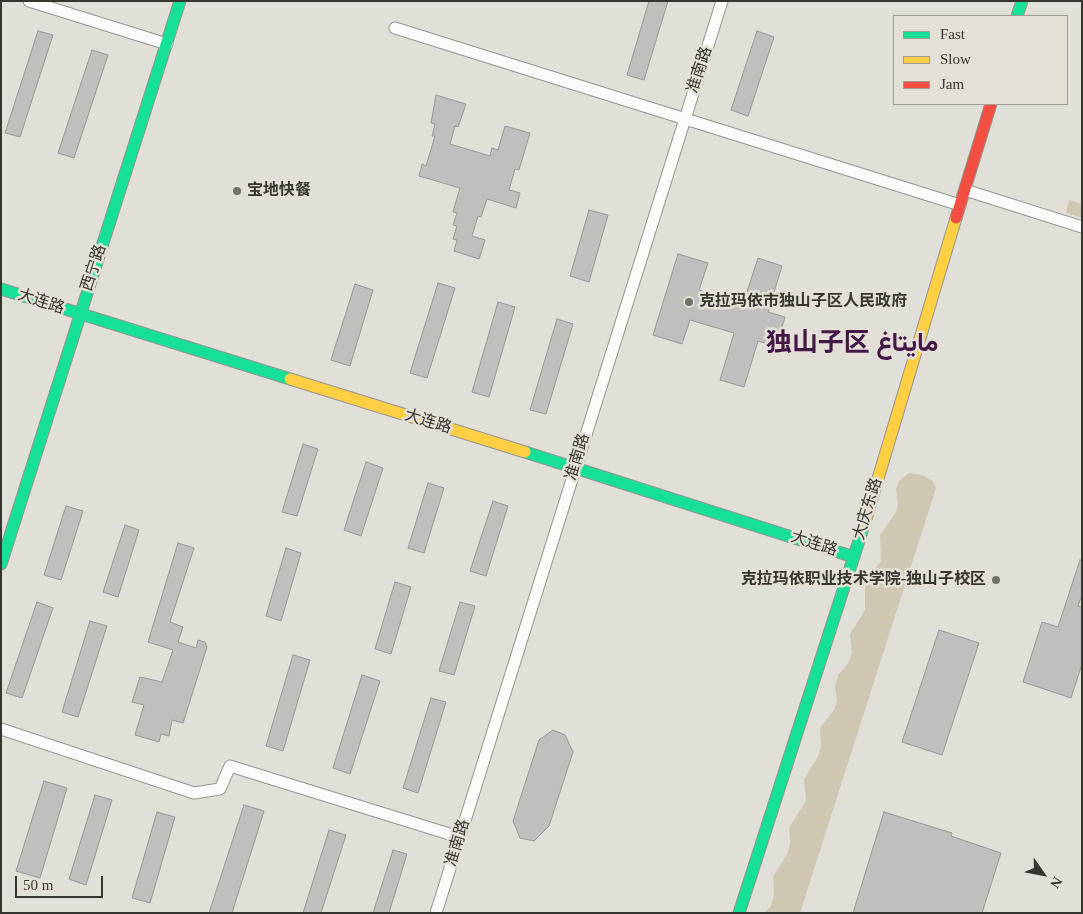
<!DOCTYPE html>
<meta charset="utf-8">
<style>
body{margin:0}
#map{position:relative;width:1083px;height:914px;overflow:hidden;background:#e0dfd8;font-family:"Times New Roman",serif}
canvas{display:block}
.frame{position:absolute;inset:0;border:2px solid #363530;pointer-events:none}
.legend{position:absolute;left:893px;top:15px;width:175px;height:90px;box-sizing:border-box;background:#e4e0d5;border:1px solid #9e9c93;margin:0;padding:6px 9px;list-style:none;font-size:15px;color:#363530}
.legend li{display:flex;align-items:center;gap:10px;height:25px}
.legend b{width:25px;border:1px solid #9e9c93}
.north{position:absolute;left:1018px;top:849px;width:50px;height:50px;-webkit-text-stroke:4px #e4e0d5;paint-order:stroke;rotate:123deg;font-size:14px;font-weight:700;line-height:20px;text-align:center;color:#363530}
.north::after{content:'';display:block;margin:auto;width:18px;height:22px;background:#363530;clip-path:polygon(50% 0,100% 100%,50% 72%,0 100%)}
.scale{position:absolute;left:15px;top:876px;width:88px;height:22px;box-sizing:border-box;border:2px solid #363530;border-top:0;padding-left:6px;font-size:15px;line-height:18px;white-space:nowrap;color:#363530;-webkit-text-stroke:4px #e4e0d5;paint-order:stroke}
</style>
<div id="map">
<canvas width="1083" height="914"></canvas>
<div class="frame"></div>
<ul class="legend">
<li><b style="height:6px;background:#16e098"></b>Fast</li>
<li><b style="height:6px;background:#ffcf43"></b>Slow</li>
<li><b style="height:6px;background:#f24e42"></b>Jam</li>
</ul>
<div class="north">N</div>
<div class="scale">50 m</div>
</div>
<script>
const g = document.querySelector('canvas').getContext('2d');
g.lineJoin = 'round';
function fill(path, color) { g.fillStyle = color; g.fill(path, 'evenodd'); }
const shape = rows => new Path2D(rows.map(r => 'M' + r).join(''));
function strokePath(path, color, width, dash) { g.strokeStyle = color; g.lineWidth = width; g.lineCap = dash ? 'butt' : 'round'; g.setLineDash(dash || []); g.stroke(path); }
function label(font, color, halo, rows, align = 'center') {
  g.font = font + ' "Times New Roman",Vazirmatn,"Noto Sans SC",serif'; g.lineWidth = 5; g.setLineDash([]); g.textBaseline = 'middle'; g.strokeStyle = halo; g.fillStyle = color; for (const [text, x, y, turn = 0] of rows) {
    g.save(); g.translate(x, y); g.rotate((+turn || 0) * Math.PI / 180); g.textAlign = isNaN(turn) ? turn : align; if (halo) g.strokeText(text, 0, 0); g.fillText(text, 0, 0); g.restore();
  }
}
const green = shape([
 [1069,200,1082,204,1082,218,1066,213],
 [909,473,922,475,933,481,936,488,800,913,764,913,771,906,774,895,773,877,788,852,790,842,789,828,806,801,804,779,818,757,821,747,820,728,834,710,837,702,835,686,838,675,848,664,852,653,850,634,865,610,865,582,881,561,880,535,896,512,898,505,896,489,899,481]
]);
const building = shape([
 [649,1,668,1,644,80,627,75,649,1],
 [38,31,53,35,20,137,5,133,38,31],
 [757,31,774,37,748,116,731,110,757,31],
 [92,50,108,55,74,158,58,153,92,50],
 [436,95,466,104,458,127,455,126,450,144,490,156,492,148,498,150,505,126,530,133,519,170,515,169,509,190,520,193,516,208,487,199,481,217,478,216,472,236,485,240,479,259,454,251,457,240,453,239,457,226,453,225,457,213,453,212,460,188,419,176,422,164,426,166,435,136,432,136,435,124,431,123,436,95],
 [589,210,608,215,589,282,570,276,589,210],
 [678,254,708,263,699,290,743,304,758,258,782,266,768,312,785,317,776,347,758,341,744,387,720,380,734,333,690,320,682,344,653,335,678,254],
 [438,283,455,288,427,378,410,373,438,283],
 [355,284,373,290,350,366,331,360,355,284],
 [498,302,515,307,489,397,472,392,498,302],
 [557,319,573,324,546,414,530,410,557,319],
 [303,444,318,449,297,516,282,512,303,444],
 [366,462,383,468,361,536,344,530,366,462],
 [428,483,444,488,424,553,408,548,428,483],
 [493,501,508,506,486,576,470,571,493,501],
 [66,506,83,511,61,580,44,575,66,506],
 [125,525,139,530,118,597,103,592,125,525],
 [178,543,194,548,170,622,183,627,178,642,196,648,198,640,205,642,207,647,183,723,172,720,169,736,161,734,159,742,135,735,144,705,132,702,140,677,162,682,173,650,148,642,178,543],
 [286,548,301,553,281,621,266,616,286,548],
 [1080,560,1082,561,1082,595,1078,606,1082,607,1082,664,1071,698,1023,682,1042,622,1058,627,1080,560],
 [395,582,411,587,391,654,375,649,395,582],
 [37,602,53,608,22,698,6,693,37,602],
 [460,602,475,606,454,675,439,671,460,602],
 [90,621,107,626,78,717,62,712,90,621],
 [939,630,979,643,942,755,902,742,939,630],
 [293,655,310,660,283,751,266,746,293,655],
 [362,675,380,681,350,774,333,768,362,675],
 [431,698,446,702,418,793,403,788,431,698],
 [553,730,565,735,573,752,549,826,534,841,520,838,513,821,539,740,553,730],
 [44,781,67,788,40,878,16,871,44,781],
 [95,795,112,800,86,885,69,879,95,795],
 [244,805,264,811,232,913,209,913,244,805],
 [157,812,175,817,150,903,132,898,157,812],
 [884,812,952,833,951,836,1001,853,982,913,853,913,884,812],
 [329,830,346,835,321,913,303,913,329,830],
 [393,850,407,854,389,913,373,913,393,850]
]);
const street = shape([
 [29,1,167,44],
 [395,28,960,205],
 [965,190,1082,227],
 [1,729,194,793,220,789,230,766,459,837],
 [436,913,722,1]
]);
const fast = shape([
 [1017,16,1022,1],
 [1,289,290,379],
 [525,452,854,557],
 [1,564,180,1],
 [739,913,865,522]
]);
const slow = shape([
 [290,379,525,452],
 [865,522,956,218]
]);
const jam = shape([
 [956,218,991,104]
]);
const markers = [
 [237,191,5,"#72706b"],
 [689,302,5,"#72706b"],
 [996,580,5,"#72706b"]
];
const streetNames = [
 ["准南路",700,70,-72],
 ["西宁路",94,268,-72],
 ["大连路",41,302,18],
 ["大连路",428,422,17],
 ["准南路",578,457,-73],
 ["大庆东路",868,509,-73],
 ["大连路",814,544,18],
 ["准南路",458,843,-73]
];
const poiNames = [
 ["宝地快餐",247,191],
 ["克拉玛依市独山子区人民政府",699,302],
 ["克拉玛依职业技术学院-独山子校区",986,580,"right"]
];
const townNames = [
 ["独山子区 مايتاغ",852,344]
];
fill(green, '#cec7b2');
fill(building, '#c1bfbe');
strokePath(building, '#999795', 1);
strokePath(street, '#95948f', 13);
strokePath(fast, '#95948f', 13);
strokePath(slow, '#95948f', 13);
strokePath(jam, '#95948f', 13);
strokePath(street, '#fafaf9', 11);
strokePath(fast, '#16e098', 11);
strokePath(slow, '#ffcf43', 11);
strokePath(jam, '#f24e42', 11);
for (const [x, y, r, color] of markers) { const dot = new Path2D(); dot.arc(x, y, r, 0, 2 * Math.PI); g.fillStyle = color; g.fill(dot); strokePath(dot, '#e4e0d5', 2); }
label('16px', '#363530', '#e4e0d5', streetNames);
label('bold 16px', '#363530', '#e4e0d5', poiNames, 'left');
label('bold 26px', '#441749', '#e4e0d5', townNames);
</script>
